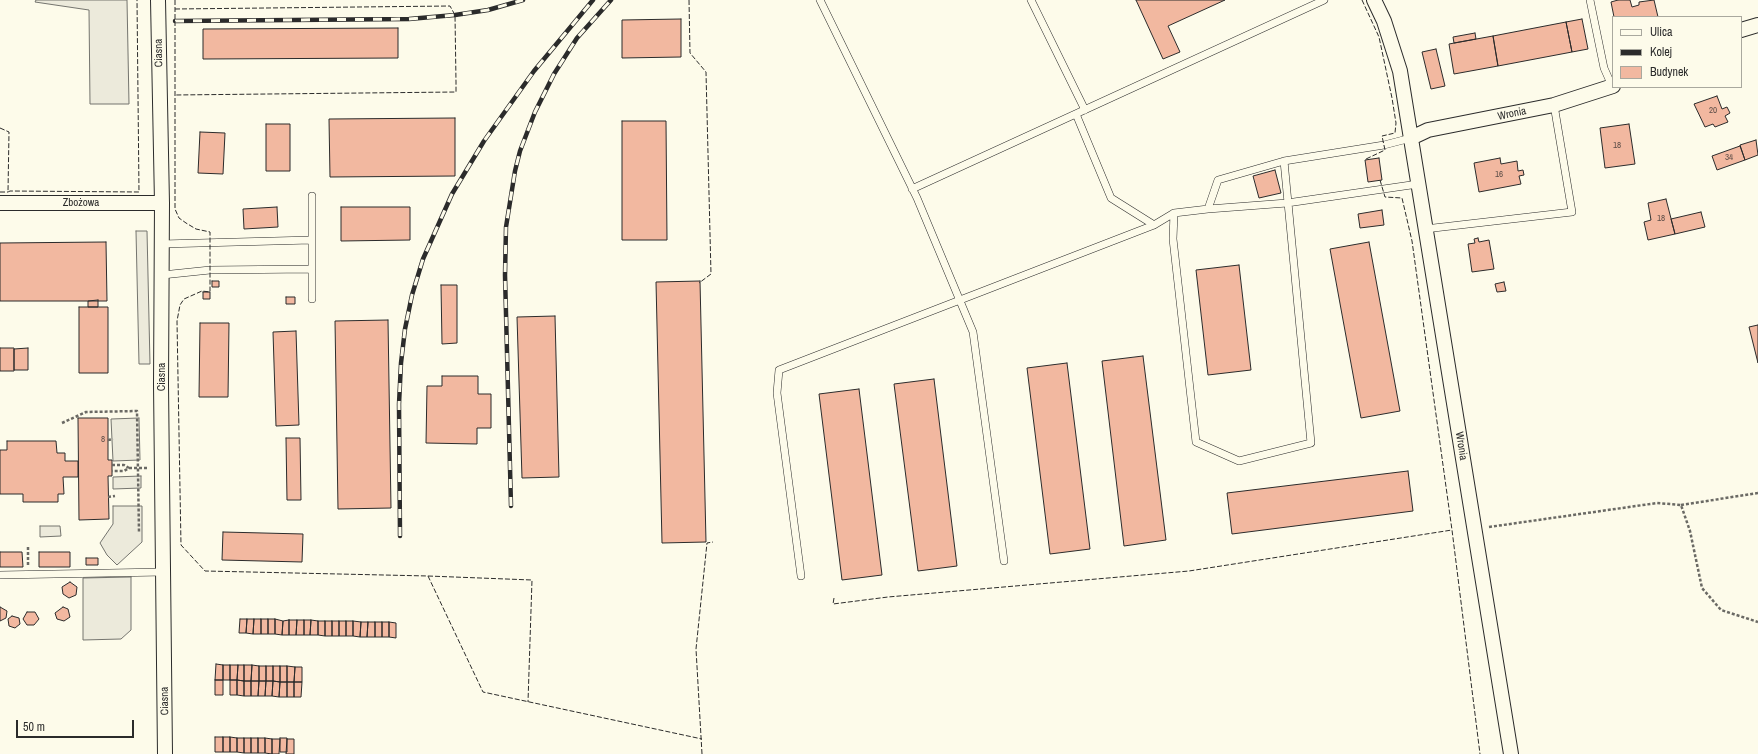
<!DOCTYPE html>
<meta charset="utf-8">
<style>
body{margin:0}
#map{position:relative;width:1758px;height:754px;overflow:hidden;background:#fdfbea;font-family:"Archivo Narrow",sans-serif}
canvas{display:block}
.legend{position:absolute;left:1612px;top:16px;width:130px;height:72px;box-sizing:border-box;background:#fdfbea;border:1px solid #a9a89e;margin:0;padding:5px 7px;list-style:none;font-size:12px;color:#2b2b2b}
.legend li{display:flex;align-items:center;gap:8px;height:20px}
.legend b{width:20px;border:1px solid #a9a89e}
.scale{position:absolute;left:16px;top:720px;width:118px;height:18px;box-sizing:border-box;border:2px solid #2b2b2b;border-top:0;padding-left:5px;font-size:12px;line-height:14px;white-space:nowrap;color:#2b2b2b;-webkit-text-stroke:3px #fdfbea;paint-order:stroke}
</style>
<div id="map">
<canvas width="1758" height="754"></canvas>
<ul class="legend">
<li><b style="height:5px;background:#fdfbea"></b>Ulica</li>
<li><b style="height:5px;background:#2b2b2b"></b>Kolej</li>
<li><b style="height:11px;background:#f2b8a0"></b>Budynek</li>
</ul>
<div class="scale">50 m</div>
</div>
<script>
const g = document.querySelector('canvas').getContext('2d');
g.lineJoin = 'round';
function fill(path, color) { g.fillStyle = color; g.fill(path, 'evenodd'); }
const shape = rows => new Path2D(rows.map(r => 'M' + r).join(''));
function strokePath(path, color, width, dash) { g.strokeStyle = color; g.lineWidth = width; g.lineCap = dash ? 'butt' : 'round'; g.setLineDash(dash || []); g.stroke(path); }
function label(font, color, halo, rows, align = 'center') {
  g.font = font + ' "Archivo Narrow",sans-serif'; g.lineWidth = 3; g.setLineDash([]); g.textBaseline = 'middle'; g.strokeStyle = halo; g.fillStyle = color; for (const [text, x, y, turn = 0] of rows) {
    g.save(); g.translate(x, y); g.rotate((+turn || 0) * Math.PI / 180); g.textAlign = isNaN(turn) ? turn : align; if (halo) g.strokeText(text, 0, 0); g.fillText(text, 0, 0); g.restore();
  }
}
const parking = shape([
 [36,0,127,0,129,104,90,104,89,10,35,2,36,0],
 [136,231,147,231,150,364,139,364,136,231],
 [139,418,140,460,113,461,111,419,139,418],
 [141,476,141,488,113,489,113,477,141,476],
 [113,506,142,506,142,542,117,565,107,555,100,543,113,524,113,506],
 [40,526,60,526,61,536,40,537,40,526],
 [131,577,131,630,121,639,83,640,83,578,131,577]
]);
const building = shape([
 [1136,0,1225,0,1168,26,1180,52,1163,59,1136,0],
 [1618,0,1630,0,1632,7,1639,5,1639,2,1654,0,1658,17,1614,17,1611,2,1618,0],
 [681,19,681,57,622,58,622,20,681,19],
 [1582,19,1588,49,1572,52,1566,22,1582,19],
 [1566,22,1572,52,1498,66,1493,36,1566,22],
 [398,28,398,58,203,59,203,29,398,28],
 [1475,33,1476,39,1454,43,1453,37,1475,33],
 [1493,36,1498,66,1454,74,1449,44,1493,36],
 [1436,49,1445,86,1431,89,1422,52,1436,49],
 [1717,96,1722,109,1727,107,1730,113,1725,116,1728,122,1715,127,1713,124,1705,127,1694,104,1717,96],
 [455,118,455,176,330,177,329,119,455,118],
 [622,121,666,121,667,240,622,240,622,121],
 [266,124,290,124,290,171,266,171,266,124],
 [1629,124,1635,164,1605,168,1600,128,1629,124],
 [200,132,225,133,223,174,198,173,200,132],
 [1756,140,1758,155,1745,160,1740,145,1756,140],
 [1740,146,1745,160,1717,170,1712,156,1740,146],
 [1379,158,1382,180,1368,182,1365,160,1379,158],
 [1500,158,1501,164,1517,161,1518,171,1523,170,1524,175,1519,176,1521,184,1479,192,1474,163,1500,158],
 [1275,170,1281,193,1259,198,1253,176,1275,170],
 [1666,199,1675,234,1648,240,1644,222,1651,220,1648,203,1666,199],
 [277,207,278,227,244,229,243,209,277,207],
 [341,207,410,207,410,240,341,241,341,207],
 [1382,210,1384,225,1360,228,1358,214,1382,210],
 [1701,212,1705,227,1675,234,1671,219,1701,212],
 [1478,238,1479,242,1489,240,1494,269,1472,272,1468,244,1475,243,1474,239,1478,238],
 [106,242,107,301,0,301,0,243,106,242],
 [1369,242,1400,411,1361,418,1330,249,1369,242],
 [1239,265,1251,370,1208,375,1196,270,1239,265],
 [212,281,219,281,219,287,212,287,212,281],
 [700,281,706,542,662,543,656,282,700,281],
 [1504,282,1506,291,1497,292,1495,284,1504,282],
 [441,285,457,285,457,343,442,344,441,285],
 [203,292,210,292,210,299,203,299,203,292],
 [286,297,295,297,295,304,286,304,286,297],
 [98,300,98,307,88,307,88,301,98,300],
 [79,307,108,307,108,373,79,373,79,307],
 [555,316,559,477,522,478,517,317,555,316],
 [388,320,391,508,338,509,335,321,388,320],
 [200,323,229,323,228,397,199,397,200,323],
 [1758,325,1758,363,1749,327,1758,325],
 [296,331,299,425,276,426,273,332,296,331],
 [0,348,14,348,14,371,0,371,0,348],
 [28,348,28,370,14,370,14,349,28,348],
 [1143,356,1166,540,1124,546,1102,361,1143,356],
 [1067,363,1090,549,1050,554,1027,368,1067,363],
 [442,376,478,376,478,394,491,394,491,428,477,428,477,444,426,443,427,386,442,386,442,376],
 [934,379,957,566,918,571,894,384,934,379],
 [859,389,882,575,842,580,819,394,859,389],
 [78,418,108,418,108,460,112,460,112,476,108,476,109,519,79,520,78,418],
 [286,438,300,438,301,500,287,500,286,438],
 [7,441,56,441,57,453,65,453,65,461,78,461,78,477,63,477,64,494,58,494,58,502,23,502,23,494,0,494,0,450,7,450,7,441],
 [1408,471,1413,511,1232,534,1227,493,1408,471],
 [223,532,303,534,302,562,222,560,223,532],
 [0,552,22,552,23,567,0,567,0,552],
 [39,552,70,552,70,567,39,567,39,552],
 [86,558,98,558,98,565,86,565,86,558],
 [70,582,77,587,76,595,69,598,63,594,62,587,70,582],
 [0,607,7,611,6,618,0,621,0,607],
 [63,607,68,609,70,617,64,621,57,619,55,613,63,607],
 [27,612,35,612,39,619,34,625,27,625,23,619,27,612],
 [12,616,19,618,20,624,15,628,9,626,8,619,12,616],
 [240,619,247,619,246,633,239,633,240,619],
 [247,619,254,619,253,634,246,633,247,619],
 [254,619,261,619,261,634,253,634,254,619],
 [261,619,268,619,268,634,261,634,261,619],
 [268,619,275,619,275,634,268,634,268,619],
 [275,619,283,621,282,635,275,634,275,619],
 [289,620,297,620,296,635,289,635,289,620],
 [289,620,289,635,282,635,283,621,289,620],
 [297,620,304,620,304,635,296,635,297,620],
 [304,620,311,620,310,635,304,635,304,620],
 [311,620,318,621,318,635,310,635,311,620],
 [318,621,325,621,325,636,318,635,318,621],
 [325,621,332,621,332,636,325,636,325,621],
 [332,621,339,621,339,636,332,636,332,621],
 [339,621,346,621,346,636,339,636,339,621],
 [346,621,353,621,353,636,346,636,346,621],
 [353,621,361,622,360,637,353,636,353,621],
 [361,622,368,622,367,637,360,637,361,622],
 [368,622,375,622,375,637,367,637,368,622],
 [375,622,382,622,382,637,375,637,375,622],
 [382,622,389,622,389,637,382,637,382,622],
 [389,622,396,623,396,638,389,637,389,622],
 [216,664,223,665,223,680,215,680,216,664],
 [223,665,230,665,230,680,223,680,223,665],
 [230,665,238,665,237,680,230,680,230,665],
 [238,665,244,665,244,681,237,680,238,665],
 [244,665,252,665,251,681,244,681,244,665],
 [252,665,259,666,259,681,251,681,252,665],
 [259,666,266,666,266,681,259,681,259,666],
 [266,666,273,666,273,681,266,681,266,666],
 [273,666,280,666,280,682,273,681,273,666],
 [280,666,287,666,287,682,280,682,280,666],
 [287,666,295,667,294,682,287,682,287,666],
 [295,667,302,667,302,682,294,682,295,667],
 [215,680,223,680,223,695,215,695,215,680],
 [230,680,237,680,237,695,230,695,230,680],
 [237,680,244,681,244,696,237,695,237,680],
 [244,681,251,681,251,696,244,696,244,681],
 [251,681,259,681,258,696,251,696,251,681],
 [259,681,266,681,265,696,258,696,259,681],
 [266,681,273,681,272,696,265,696,266,681],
 [273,681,280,682,279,697,272,696,273,681],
 [280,682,287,682,287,697,279,697,280,682],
 [287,682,294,682,294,697,287,697,287,682],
 [294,682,302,682,301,697,294,697,294,682],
 [215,737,223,737,223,752,215,752,215,737],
 [223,737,230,737,230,752,223,752,223,737],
 [230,737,237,738,237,752,230,752,230,737],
 [237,738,244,738,244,753,237,752,237,738],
 [244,738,251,738,251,753,244,753,244,738],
 [251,738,258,738,258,753,251,753,251,738],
 [258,738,265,738,265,753,258,753,258,738],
 [265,738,272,739,272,754,265,753,265,738],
 [280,738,287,738,287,752,280,752,280,738],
 [272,739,280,739,279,754,272,754,272,739],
 [287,739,294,739,294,754,286,754,287,739]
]);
const path = shape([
 [62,423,86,412,137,411,139,533],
 [108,440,113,439],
 [112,465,124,465,129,468,124,471,112,471],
 [129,468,148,468],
 [108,497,115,496],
 [1681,505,1758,493],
 [1489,527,1657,503,1681,505,1690,531,1702,588,1721,610,1758,622],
 [28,565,28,545]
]);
const service = shape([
 [820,0,917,198,973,332,1004,561],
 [1031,0,1085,110],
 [1590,0,1604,68,1612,86],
 [1076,114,1111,198,1154,225],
 [912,189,1324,0],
 [312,196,312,299],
 [1208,209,1287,203,1418,184],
 [1174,213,1173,239,1196,442,1239,461,1311,443,1284,161],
 [1425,229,1572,212,1554,105],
 [162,244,311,240],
 [162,275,210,270,312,269],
 [0,575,163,572],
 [801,576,777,393,779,370,1154,225,1174,213,1208,209,1218,180,1284,161,1384,145,1411,138]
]);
const minor = shape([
 [158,0,162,203,161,384,165,754],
 [1374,0,1384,21,1400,71,1511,754],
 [1741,30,1758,25],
 [1411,138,1428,130,1554,105,1613,86],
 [0,203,162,203]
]);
const rail = shape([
 [175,21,409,19,455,15,488,10,523,0],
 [511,506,505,275,506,227,515,171,520,151,535,112,554,74,577,38,611,0],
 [400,536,399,404,401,363,405,329,412,295,423,259,452,194,484,141,534,71,593,0]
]);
const fence = shape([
 [175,0,175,209,179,218,186,223,196,229,210,232,210,292,202,291,184,299,180,305,177,321,181,545,205,571,428,576,483,692,702,739],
 [689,0,690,53,706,72,711,274,699,283],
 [1362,0,1379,37,1392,98,1396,123,1395,133,1382,136,1385,150,1366,159,1366,161],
 [175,9,450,6,455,15,456,82,456,92,175,95],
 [0,128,9,132,8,192,10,191,139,192,137,0],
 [1380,180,1385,197,1402,198,1412,241,1452,530,1480,754],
 [0,192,8,192],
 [428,576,532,580,528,702],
 [834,598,833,604,888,597,1189,571,1452,530],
 [702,754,696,649,707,543,713,542]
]);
const numberNames = [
 ["20",1713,111],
 ["18",1617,146],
 ["34",1729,158],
 ["16",1499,175],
 ["18",1661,219],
 ["8",103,440]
];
const streetNames = [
 ["Ciasna",159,53,-91],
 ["Wronia",1512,114,-12],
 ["Zbożowa",81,203],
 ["Ciasna",162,377,-90],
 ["Wronia",1461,446,81],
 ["Ciasna",165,701,-91]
];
fill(parking, '#eceadb');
strokePath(parking, '#74746e', 1);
fill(building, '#f2b8a0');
strokePath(building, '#2b2b2b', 1);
strokePath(service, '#2b2b2b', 8);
strokePath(minor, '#2b2b2b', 16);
strokePath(path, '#6a6964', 2.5, [3, 2]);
strokePath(service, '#fdfbea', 7);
strokePath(minor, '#fdfbea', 14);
strokePath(rail, '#2b2b2b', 4.5);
strokePath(rail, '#fdfbea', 3, [9]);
strokePath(fence, '#2b2b2b', 1, [5, 2]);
label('9px', '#5d4e48', null, numberNames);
label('11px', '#2b2b2b', '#fdfbea', streetNames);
</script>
